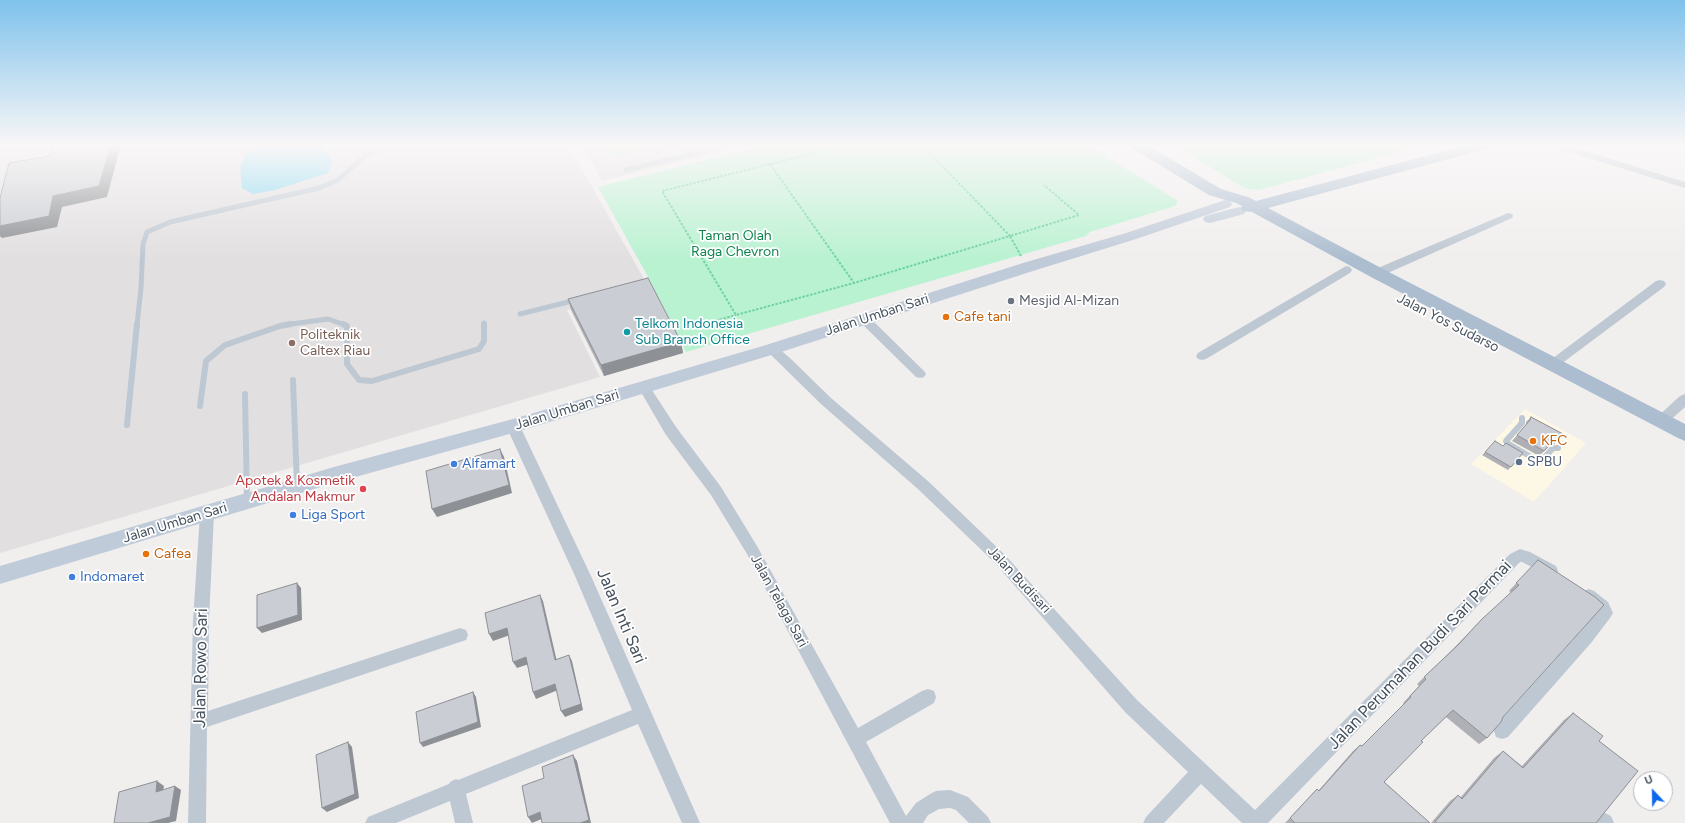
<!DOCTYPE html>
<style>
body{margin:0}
#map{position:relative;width:1685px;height:823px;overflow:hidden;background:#f1eeee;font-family:Figtree,sans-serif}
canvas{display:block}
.north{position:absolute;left:1633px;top:771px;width:40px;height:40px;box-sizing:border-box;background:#fff;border:1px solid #b5b9be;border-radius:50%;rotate:338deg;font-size:11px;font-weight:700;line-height:16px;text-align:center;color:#45515d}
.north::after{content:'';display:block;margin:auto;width:14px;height:18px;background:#0c68ed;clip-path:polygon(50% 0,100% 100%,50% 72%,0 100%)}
</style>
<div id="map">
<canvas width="1685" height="823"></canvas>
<div class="north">U</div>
</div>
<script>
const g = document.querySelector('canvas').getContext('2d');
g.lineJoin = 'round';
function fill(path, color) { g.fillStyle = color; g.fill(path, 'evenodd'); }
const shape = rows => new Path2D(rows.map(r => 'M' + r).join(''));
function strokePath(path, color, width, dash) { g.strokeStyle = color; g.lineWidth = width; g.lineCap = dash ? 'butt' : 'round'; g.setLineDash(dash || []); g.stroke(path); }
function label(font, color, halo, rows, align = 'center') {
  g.font = font + ' Figtree,sans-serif'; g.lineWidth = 3.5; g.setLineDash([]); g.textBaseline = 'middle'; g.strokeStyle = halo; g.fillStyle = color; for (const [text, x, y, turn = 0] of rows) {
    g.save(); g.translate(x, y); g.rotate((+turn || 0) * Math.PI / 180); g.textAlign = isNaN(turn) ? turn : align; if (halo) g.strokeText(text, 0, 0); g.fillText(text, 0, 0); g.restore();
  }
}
const commercial = shape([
 [1525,409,1586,443,1534,502,1471,464]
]);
const education = shape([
 [0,144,568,144,649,288,567,310,600,377,0,553],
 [581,144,755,144,602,181]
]);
const green = shape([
 [606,144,641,144,644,149,613,157],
 [768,144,1086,144,1178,201,1175,206,1090,232,1086,236,686,352,647,275,598,187],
 [1173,144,1429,144,1259,190,1244,188]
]);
const water = shape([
 [259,144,322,144,332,161,328,173,275,190,253,194,242,188,240,167,247,152]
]);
const path = shape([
 [665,144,667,148,683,144],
 [851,144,662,191,736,315,854,283,1010,236,921,144],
 [770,164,854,283],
 [1021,256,1010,236,1079,215,1044,185],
 [708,323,736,315]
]);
const laneFar1 = shape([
 [626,170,733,144],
 [520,314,572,301],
 [484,323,484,325],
 [137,325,141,288,143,244,147,232,170,222,319,188,338,180,367,154,384,147,400,144],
 [284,325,328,319,345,325]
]);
const lane = shape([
 [343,324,347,326,347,364,359,380,372,381,479,349,484,341,484,324],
 [293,380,297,485],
 [245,394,247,501],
 [200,406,206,361,225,345,280,326,291,324],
 [1522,418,1522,423,1506,441,1507,443,1538,461,1541,461,1553,448,1558,448],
 [127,425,137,324]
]);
const street = shape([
 [1548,144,1563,144,1685,182,1685,188,1550,146,1548,144],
 [1508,213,1512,214,1513,216,1512,218,1381,276,1373,276,1371,273,1373,270,1508,213],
 [1346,266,1350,267,1352,270,1350,273,1206,359,1202,360,1198,359,1196,356,1198,353,1346,266],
 [1660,280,1664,281,1666,284,1664,287,1557,367,1553,368,1549,367,1547,364,1549,361,1656,281,1660,280],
 [864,315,868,316,924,371,926,374,924,377,920,378,916,377,860,322,858,319,860,316,864,315],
 [772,345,776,346,791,359,831,398,929,482,1005,555,1137,700,1255,810,1510,554,1520,549,1530,552,1556,566,1558,571,1556,576,1551,577,1522,562,1520,562,1268,823,1242,823,1201,784,1164,823,1143,823,1146,817,1188,772,1125,712,995,563,919,490,821,404,768,352,766,349,768,346,772,345],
 [644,382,648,384,676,427,721,487,757,546,858,728,922,691,928,689,934,691,936,697,934,703,866,742,906,816,916,803,930,794,936,791,950,790,968,797,988,817,991,823,969,823,956,810,950,808,939,809,928,815,923,823,890,823,747,554,711,495,666,435,638,387,640,384,644,382],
 [1685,394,1685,407,1666,424,1661,426,1656,424,1654,421,1656,418,1680,396,1685,394],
 [513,421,518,422,520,426,591,576,700,823,682,823,638,724,466,794,473,823,455,823,450,801,396,823,365,823,368,817,449,784,450,782,456,779,458,780,632,710,575,576,506,426,508,422,513,421],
 [207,508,212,510,214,514,209,620,208,711,460,628,466,630,468,635,466,640,460,642,207,727,206,823,188,823,193,620,200,514,202,510,207,508],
 [1589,589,1594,591,1608,602,1613,613,1610,618,1591,643,1508,737,1502,739,1496,737,1494,731,1496,725,1579,633,1597,612,1584,601,1581,596,1584,591,1589,589],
 [1605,813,1611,816,1614,823,1596,823,1599,816,1605,813]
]);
const secondary = shape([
 [1225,200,1230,201,1232,204,1230,207,1136,239,1033,271,778,353,513,433,334,483,0,584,0,566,334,467,513,419,766,345,1023,263,1126,233,1225,200],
 [1239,207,1244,208,1246,211,1244,214,1210,223,1205,222,1203,219,1205,216,1239,207]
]);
const primary = shape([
 [1128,144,1146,144,1221,189,1248,197,1256,201,1471,144,1495,144,1493,147,1268,208,1383,269,1685,424,1685,441,1678,438,1371,277,1252,212,1243,211,1241,208,1242,206,1236,203,1209,195,1130,147,1128,144]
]);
const wall = shape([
 [568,299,681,342,683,353,604,376,571,310],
 [1531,417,1563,434,1554,444,1550,445,1539,456,1512,441,1526,425,1526,422],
 [1503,446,1523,453,1508,470,1482,455,1485,452],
 [1538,560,1503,717,1487,738,1479,744,1446,717,1421,741,1384,782,1430,823,1285,823,1317,789,1319,790,1353,751,1360,745,1362,746,1404,704,1403,703,1419,686,1417,684,1453,649,1481,620,1512,593,1509,591],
 [1573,713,1599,741,1596,823,1431,823,1450,801,1458,795,1461,797,1494,758,1503,751,1522,766,1564,720]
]);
const shadedWall = shape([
 [111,144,121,144,107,197,62,207,57,227,2,238,0,236,0,226,53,196],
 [681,342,683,353,604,376,601,365],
 [1559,438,1554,444,1550,445,1539,456,1555,439],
 [500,449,504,457,512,493,437,517,432,509],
 [297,583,301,588,302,620,262,633,257,628],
 [540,595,543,601,558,666,555,660],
 [507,628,510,635,493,641,489,634],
 [569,655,572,661,583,710,565,717,561,711],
 [526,657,529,664,517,668,513,662],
 [555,684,558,690,536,699,533,692],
 [473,692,476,697,481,727,423,747,420,743],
 [348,742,352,747,359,798,327,812,322,808],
 [573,755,577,761,591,823,580,823],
 [157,781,164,786,162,796,156,792],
 [175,786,181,790,176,821,168,823,148,823],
 [540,812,544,818,532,823,528,817]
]);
const building = shape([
 [53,144,111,144,99,186,53,196,49,216,0,226,0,198,9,163,50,156,53,144],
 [648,278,681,342,601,365,568,299,648,278],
 [1531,417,1563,434,1559,438,1555,439,1544,451,1517,435,1530,420,1531,417],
 [1495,441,1503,446,1506,443,1523,453,1511,467,1485,452,1495,441],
 [500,449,509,485,432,509,426,471,500,449],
 [1538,560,1595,597,1604,605,1503,717,1501,722,1487,738,1453,710,1421,741,1423,742,1384,782,1430,823,1295,823,1290,818,1317,789,1319,791,1360,745,1362,746,1411,697,1410,696,1426,679,1424,677,1458,645,1481,620,1519,585,1516,583,1538,560],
 [297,583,298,615,257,628,257,595,297,583],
 [540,595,555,660,569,655,581,704,561,711,555,684,533,692,526,657,513,662,507,628,489,634,485,613,540,595],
 [473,692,478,722,420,743,416,712,473,692],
 [1573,713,1603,736,1599,741,1638,771,1596,823,1437,823,1435,822,1458,795,1462,799,1503,751,1523,768,1573,713],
 [348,742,355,794,322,808,316,755,348,742],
 [573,755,589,820,580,823,542,823,540,812,528,817,522,786,544,778,542,767,573,755],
 [157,781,156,792,175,786,170,817,148,823,114,823,119,792,157,781]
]);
const markers = [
 [1011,301,4,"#6b7280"],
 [946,317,4,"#e8710a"],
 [627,332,4,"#0f9aa8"],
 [292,343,4,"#8d6e63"],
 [1533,441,4,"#e8710a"],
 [1519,462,4,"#5c6f8a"],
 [454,464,4,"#3f7fe0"],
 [363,489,4,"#e0444e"],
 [293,515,4,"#3f7fe0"],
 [146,554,4,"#e8710a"],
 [72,577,4,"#3f7fe0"]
];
const parkNames = [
 ["Taman Olah",735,236],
 ["Raga Chevron",735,252]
];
const worshipNames = [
 ["Mesjid Al-Mizan",1019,301]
];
const streetNames = [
 ["Jalan Umban Sari",877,315,-18],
 ["Jalan Yos Sudarso",1448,323,27],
 ["Jalan Umban Sari",567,410,-17],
 ["Jalan Umban Sari",175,523,-17],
 ["Jalan Budisari",1019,580,47],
 ["Jalan Telaga Sari",779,601,61]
];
const foodNames = [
 ["Cafe tani",954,317],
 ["KFC",1541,441],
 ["Cafea",154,554]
];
const cultureNames = [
 ["Telkom Indonesia",635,324],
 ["Sub Branch Office",635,340]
];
const educationNames = [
 ["Politeknik",300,335],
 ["Caltex Riau",300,351]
];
const serviceNames = [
 ["SPBU",1527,462]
];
const shopNames = [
 ["Alfamart",462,464],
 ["Liga Sport",301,515],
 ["Indomaret",80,577]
];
const healthNames = [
 ["Apotek & Kosmetik",355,481],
 ["Andalan Makmur",355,497]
];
const nearStreetnames = [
 ["Jalan Inti Sari",621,616,67],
 ["Jalan Perumahan Budi Sari Permai",1420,655,-46],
 ["Jalan Rowo Sari",201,668,-89]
];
fill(commercial, '#fdf7e6');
fill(education, '#e2dfe0');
fill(green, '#b9f2d1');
fill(water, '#83d8f2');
strokePath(path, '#6fd2a4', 2, [2.5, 1.5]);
strokePath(laneFar1, '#bec8d2', 5);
strokePath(lane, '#bec8d2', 6);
fill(street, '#bec8d2');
fill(secondary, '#c0cbd9');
fill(primary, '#acbdcf');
fill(wall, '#aeb0b5');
fill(shadedWall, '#8d9094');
fill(building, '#cacdd3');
strokePath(building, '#8d9094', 1);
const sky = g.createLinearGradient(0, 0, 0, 259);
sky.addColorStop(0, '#7fc2ec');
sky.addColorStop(0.56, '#f9f7f7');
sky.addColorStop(1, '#f9f7f700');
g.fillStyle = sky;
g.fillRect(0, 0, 1685, 259);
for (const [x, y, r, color] of markers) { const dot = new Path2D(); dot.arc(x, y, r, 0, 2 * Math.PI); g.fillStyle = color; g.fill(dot); strokePath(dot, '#fff', 1.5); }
label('14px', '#10844e', '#fff', parkNames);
label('14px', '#5b616d', '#fff', worshipNames, 'left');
label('14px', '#45515d', '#fff', streetNames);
label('14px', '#c56008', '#fff', foodNames, 'left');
label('14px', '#0d838f', '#fff', cultureNames, 'left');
label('14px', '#785e54', '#fff', educationNames, 'left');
label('14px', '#4e5e75', '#fff', serviceNames, 'left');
label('14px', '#366cbe', '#fff', shopNames, 'left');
label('14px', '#be3a42', '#fff', healthNames, 'right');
label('17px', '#45515d', '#fff', nearStreetnames);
</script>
